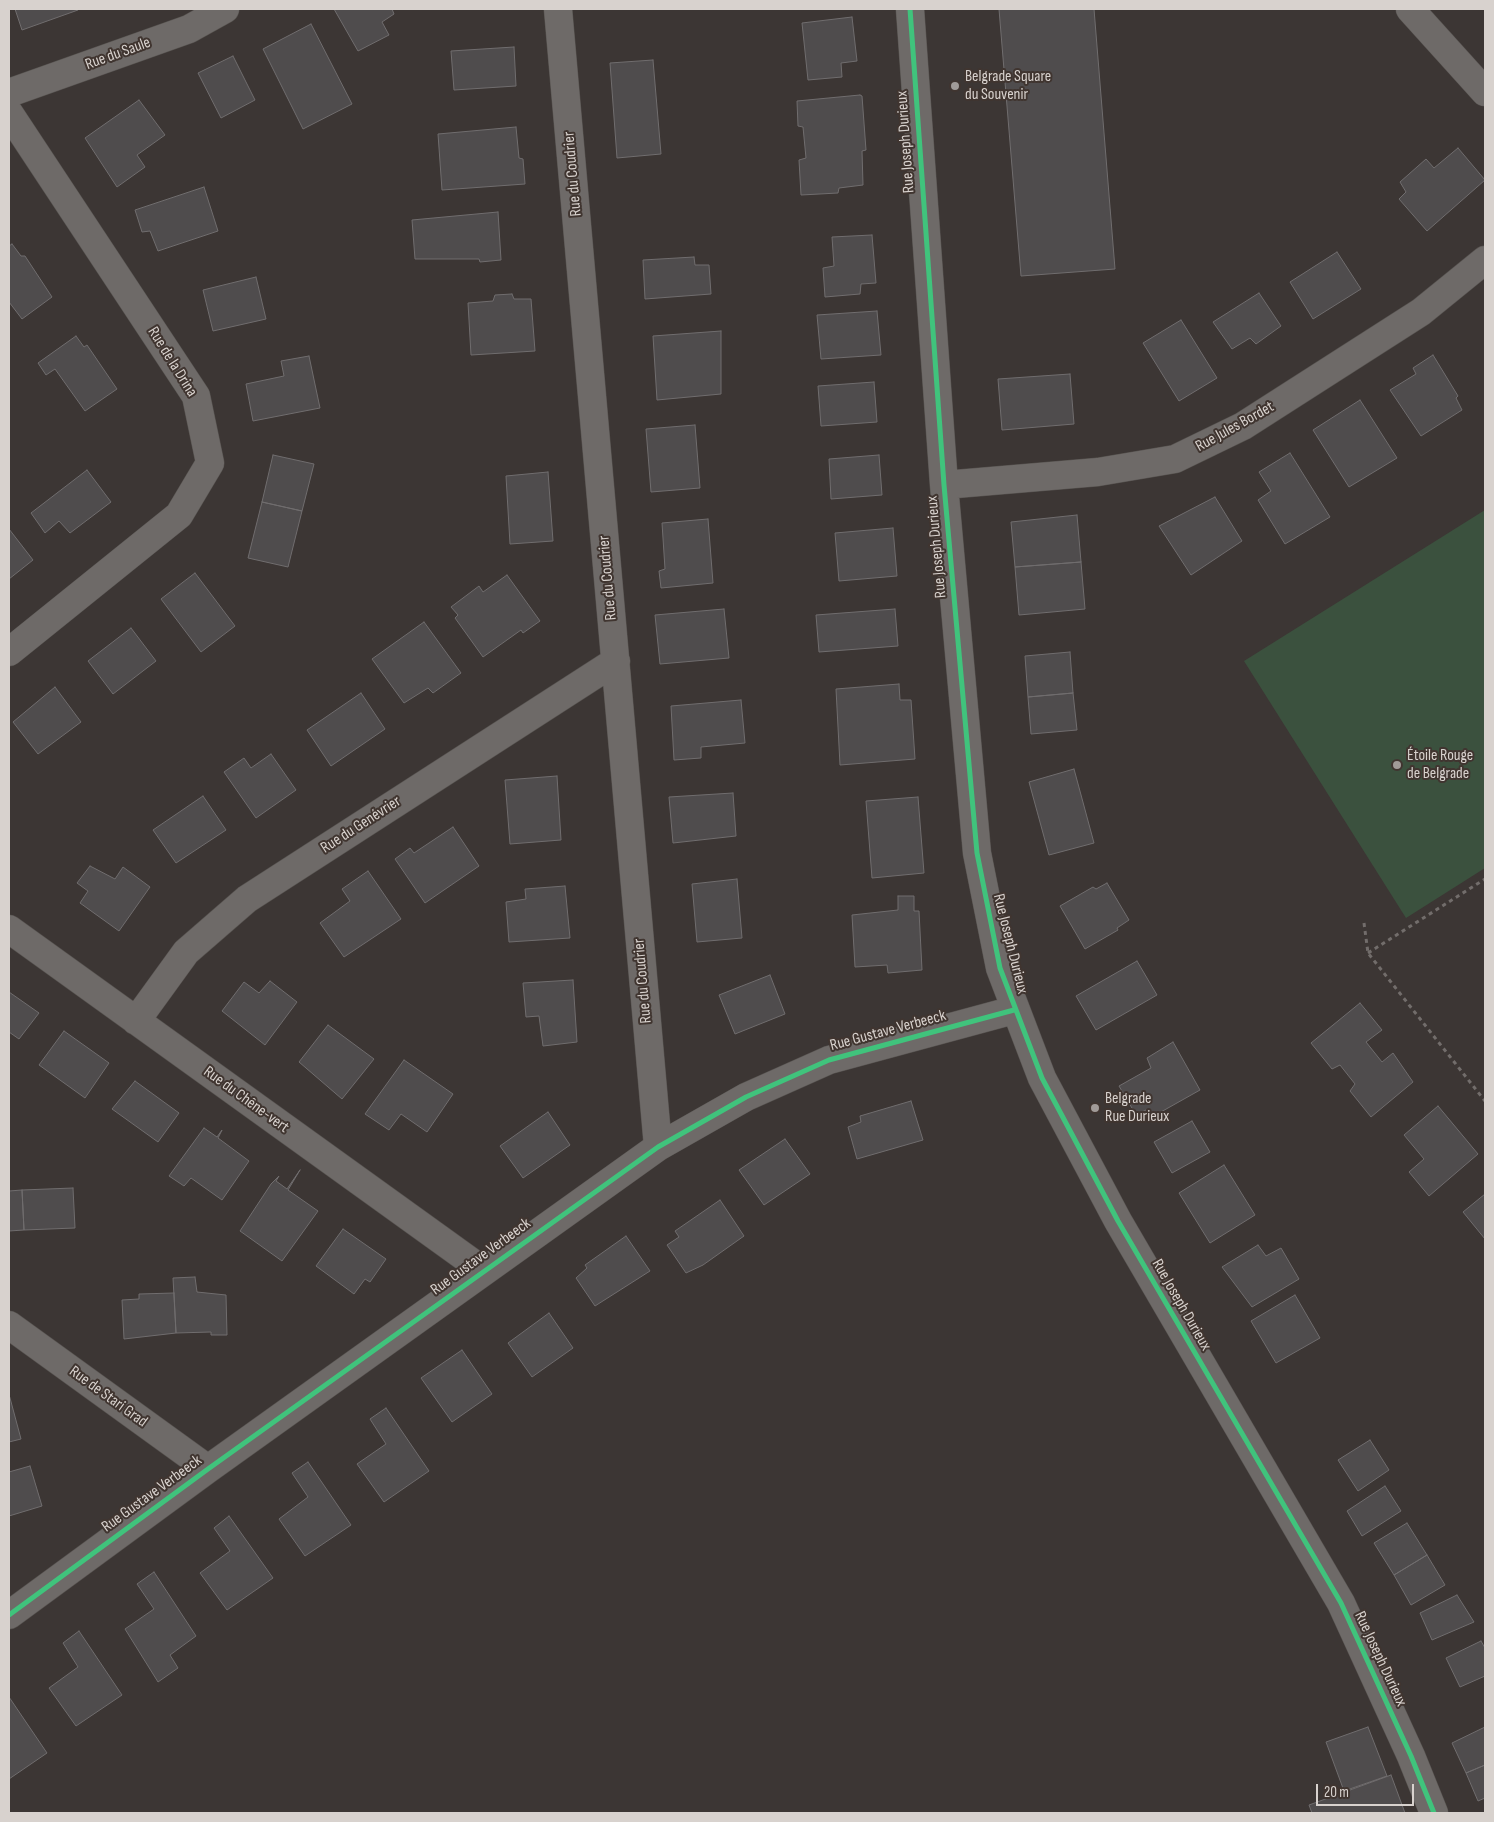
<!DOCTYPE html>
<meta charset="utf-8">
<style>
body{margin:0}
#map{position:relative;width:1494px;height:1822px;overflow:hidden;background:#3c3634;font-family:"Sofia Sans Condensed",sans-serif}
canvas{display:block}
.frame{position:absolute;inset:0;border:10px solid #d8d2ce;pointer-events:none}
.scale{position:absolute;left:1316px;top:1784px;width:98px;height:22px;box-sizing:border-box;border:2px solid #d8d2ce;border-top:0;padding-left:6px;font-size:15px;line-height:18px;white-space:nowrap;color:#d8d2ce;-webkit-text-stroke:4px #403530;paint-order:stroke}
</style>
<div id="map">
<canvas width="1494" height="1822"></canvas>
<div class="frame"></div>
<div class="scale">20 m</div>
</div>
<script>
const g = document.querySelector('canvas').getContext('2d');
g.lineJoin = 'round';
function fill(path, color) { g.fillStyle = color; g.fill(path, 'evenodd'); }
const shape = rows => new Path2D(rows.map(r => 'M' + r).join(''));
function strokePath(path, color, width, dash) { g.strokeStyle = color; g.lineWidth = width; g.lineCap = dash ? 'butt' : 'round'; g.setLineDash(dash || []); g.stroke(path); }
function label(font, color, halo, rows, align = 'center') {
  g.font = font + ' "Sofia Sans Condensed",sans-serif'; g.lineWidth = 4; g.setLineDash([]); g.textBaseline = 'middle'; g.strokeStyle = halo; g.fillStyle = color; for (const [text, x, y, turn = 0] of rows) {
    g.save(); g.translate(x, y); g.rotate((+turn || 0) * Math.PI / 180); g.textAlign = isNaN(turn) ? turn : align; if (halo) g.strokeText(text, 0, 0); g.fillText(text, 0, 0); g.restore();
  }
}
const green = shape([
 [1485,510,1485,868,1406,918,1244,661]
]);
const building = shape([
 [15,9,78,9,78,10,22,30,15,9],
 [334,9,392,9,394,14,382,22,389,35,358,51,334,9],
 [999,9,1094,9,1115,269,1021,276,999,9],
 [852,17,857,61,841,63,842,77,808,80,802,23,852,17],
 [311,24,352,104,303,129,263,49,311,24],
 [514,47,516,86,454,90,451,51,514,47],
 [233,56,255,100,221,118,198,73,233,56],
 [653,60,661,154,617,158,610,63,653,60],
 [860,95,862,96,866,150,862,151,863,185,839,188,838,193,801,195,799,160,806,158,803,127,798,126,797,101,860,95],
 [139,100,165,135,137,155,145,167,117,187,85,138,139,100],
 [516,127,519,158,523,159,525,184,442,190,438,134,516,127],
 [1458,148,1485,180,1427,231,1399,199,1406,192,1400,182,1426,159,1434,168,1458,148],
 [204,187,218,231,158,251,150,231,142,232,135,210,204,187],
 [498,212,501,260,480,262,479,259,415,259,412,220,498,212],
 [872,235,876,283,861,284,860,294,825,297,823,268,834,266,832,237,872,235],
 [12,244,21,256,25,256,52,297,22,319,9,302,9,246,12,244],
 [1337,252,1361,289,1313,319,1290,282,1337,252],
 [694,257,695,265,709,265,711,294,645,299,643,260,694,257],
 [256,277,266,319,213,331,203,290,256,277],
 [1259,293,1281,326,1256,344,1250,338,1232,349,1213,322,1259,293],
 [512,294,514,299,531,299,535,351,471,355,468,303,493,301,495,295,512,294],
 [877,311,881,355,821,359,817,315,877,311],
 [1181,320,1217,378,1179,401,1143,343,1181,320],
 [721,331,721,394,657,400,653,336,721,331],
 [76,336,84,347,87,345,117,389,85,411,55,369,46,375,38,363,76,336],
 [1433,355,1458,396,1456,398,1462,410,1421,436,1390,390,1416,374,1413,368,1433,355],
 [309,356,320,408,253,421,246,384,284,376,281,361,309,356],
 [1070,374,1074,424,1002,430,998,379,1070,374],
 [874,382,877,422,821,426,818,386,874,382],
 [1360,400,1397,458,1349,487,1313,430,1360,400],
 [695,425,700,488,651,492,646,429,695,425],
 [1290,453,1330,517,1285,544,1258,500,1271,491,1259,472,1290,453],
 [273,455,314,464,302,511,262,502,273,455],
 [879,455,882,495,831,499,829,459,879,455],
 [87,470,111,502,70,533,59,521,45,533,31,513,87,470],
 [548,472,553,541,510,544,506,476,548,472],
 [1215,497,1242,541,1191,575,1159,526,1215,497],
 [262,502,302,511,288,567,248,558,262,502],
 [1077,515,1081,562,1015,567,1011,522,1077,515],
 [708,519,713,583,661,588,659,571,665,569,662,523,708,519],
 [893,528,897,576,839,581,835,533,893,528],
 [9,529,33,560,9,579,9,529],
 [1081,562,1085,609,1019,615,1015,567,1081,562],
 [195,573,235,626,201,652,161,599,195,573],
 [507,575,540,621,523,633,521,630,483,657,455,618,458,615,451,607,479,586,483,592,507,575],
 [724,609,729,658,660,664,655,615,724,609],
 [895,609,898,646,819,652,816,615,895,609],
 [424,622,461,673,433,693,428,688,404,703,372,659,424,622],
 [131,628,156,661,113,694,88,661,131,628],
 [1070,652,1073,693,1028,697,1025,656,1070,652],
 [899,684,900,700,911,700,915,759,840,765,836,689,899,684],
 [55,687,81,722,38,754,13,722,55,687],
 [361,693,385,729,331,766,307,730,361,693],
 [1073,693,1077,730,1031,734,1028,697,1073,693],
 [741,700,745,743,701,747,701,758,674,760,671,706,741,700],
 [271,754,296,790,256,818,224,772,244,758,251,768,271,754],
 [1074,769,1094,843,1049,855,1029,782,1074,769],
 [557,776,561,840,510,844,505,780,557,776],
 [733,793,736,836,673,843,669,797,733,793],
 [203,796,226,830,176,863,153,830,203,796],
 [918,797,924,873,872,878,866,801,918,797],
 [453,827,479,866,425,903,395,859,410,848,414,853,453,827],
 [90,866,115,879,123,867,150,887,119,931,80,903,88,891,77,883,90,866],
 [368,871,401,919,344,957,320,923,350,901,342,889,368,871],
 [737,879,742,938,697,942,692,884,737,879],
 [1107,883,1129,920,1117,928,1118,930,1085,949,1060,906,1093,887,1096,889,1107,883],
 [565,886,570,938,509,942,506,902,526,899,525,889,565,886],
 [898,896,914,896,914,911,919,911,922,970,888,973,887,965,855,967,852,915,898,910,898,896],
 [1137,961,1157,995,1096,1030,1076,996,1137,961],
 [770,975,785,1014,735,1034,719,995,770,975],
 [573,980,577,1042,543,1046,539,1016,526,1017,523,983,573,980],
 [270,981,297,1002,265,1045,222,1011,244,982,259,993,270,981],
 [9,992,39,1013,19,1039,9,1032,9,992],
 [1360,1003,1382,1030,1366,1042,1382,1062,1393,1053,1413,1082,1371,1117,1350,1091,1355,1084,1340,1065,1332,1069,1311,1043,1360,1003],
 [328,1025,374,1059,342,1099,299,1062,328,1025],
 [64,1031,109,1063,85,1098,39,1065,64,1031],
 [1173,1042,1200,1090,1152,1117,1146,1110,1136,1115,1119,1086,1151,1068,1147,1058,1173,1042],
 [404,1060,453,1094,427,1132,401,1114,389,1130,365,1114,404,1060],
 [135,1081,179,1113,158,1142,112,1109,135,1081],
 [911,1101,923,1140,857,1159,848,1127,861,1122,860,1116,911,1101],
 [1438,1106,1478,1154,1429,1196,1409,1172,1424,1159,1404,1135,1438,1106],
 [548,1112,570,1145,523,1178,500,1146,548,1112],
 [1192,1121,1210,1152,1172,1173,1154,1142,1192,1121],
 [204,1128,217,1137,222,1130,218,1138,249,1161,222,1200,191,1178,184,1186,169,1176,204,1128],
 [785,1139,810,1174,764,1205,739,1170,785,1139],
 [1224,1165,1255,1215,1210,1243,1179,1193,1224,1165],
 [300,1170,288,1190,318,1211,282,1261,240,1231,271,1184,279,1176,276,1181,287,1189,300,1170],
 [73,1188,75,1228,24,1230,22,1190,73,1188],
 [22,1190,24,1230,9,1231,9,1191,22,1190],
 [1485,1194,1485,1239,1463,1212,1485,1194],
 [720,1200,744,1236,703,1265,686,1273,667,1245,679,1237,675,1231,720,1200],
 [343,1229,386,1259,370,1282,365,1279,354,1294,316,1266,343,1229],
 [626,1236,650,1271,595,1306,576,1278,587,1268,585,1265,626,1236],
 [1258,1245,1266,1256,1281,1248,1299,1279,1252,1307,1222,1267,1258,1245],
 [195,1277,197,1292,226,1295,227,1335,211,1335,211,1332,176,1333,173,1278,195,1277],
 [174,1293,176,1333,124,1339,122,1300,139,1299,139,1294,174,1293],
 [1295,1295,1320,1338,1276,1363,1251,1321,1295,1295],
 [549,1313,573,1348,532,1377,508,1343,549,1313],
 [462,1350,492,1394,452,1422,421,1378,462,1350],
 [10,1398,21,1439,9,1442,9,1399,10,1398],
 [386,1408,429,1471,384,1502,357,1464,386,1444,370,1419,386,1408],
 [1370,1440,1389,1470,1358,1491,1338,1460,1370,1440],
 [308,1462,351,1525,305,1556,279,1519,308,1497,292,1473,308,1462],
 [30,1466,42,1506,9,1516,9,1472,30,1466],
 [1385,1486,1401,1511,1362,1536,1347,1511,1385,1486],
 [229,1516,273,1578,227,1610,200,1573,230,1551,214,1528,229,1516],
 [1407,1523,1427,1555,1394,1575,1374,1543,1407,1523],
 [1427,1555,1445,1585,1411,1605,1394,1575,1427,1555],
 [154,1572,196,1636,170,1655,178,1668,158,1682,125,1629,154,1609,137,1584,154,1572],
 [1457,1595,1474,1622,1432,1640,1420,1613,1457,1595],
 [79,1631,122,1695,76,1726,49,1688,78,1667,63,1643,79,1631],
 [1481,1641,1485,1648,1485,1676,1460,1687,1446,1658,1481,1641],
 [9,1697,47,1753,9,1779,9,1697],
 [1368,1727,1387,1776,1344,1791,1326,1742,1368,1727],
 [1485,1727,1485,1765,1466,1773,1452,1743,1485,1727],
 [1485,1765,1485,1798,1478,1801,1466,1773,1485,1765],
 [1391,1775,1405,1813,1312,1813,1309,1805,1391,1775]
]);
const path = shape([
 [1364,923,1368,953,1485,1101],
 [1368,953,1485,879]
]);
const minor = shape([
 [558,9,658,1147],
 [910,9,944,485,977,853,1000,968,1042,1078,1118,1221,1341,1603,1411,1756,1434,1813],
 [1410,9,1485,92],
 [9,93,189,29,225,9],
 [9,113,196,396,210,463,179,515,9,652],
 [944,485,1098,472,1175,459,1243,426,1421,312,1485,260],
 [9,929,484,1271],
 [136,1021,186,952,247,899,616,661],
 [9,1325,208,1469],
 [9,1615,208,1469,658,1147,746,1097,829,1060,1014,1010]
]);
const cycleway = shape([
 [910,9,944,485,977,853,1000,968,1042,1078,1118,1221,1341,1603,1411,1756,1434,1813],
 [9,1615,208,1469,658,1147,746,1097,829,1060,1014,1010]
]);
const markers = [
 [955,86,5,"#a19b98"],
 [1397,765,5,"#a19b98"],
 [1095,1108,5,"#a19b98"]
];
const streetNames = [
 ["Rue du Saule",118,54,-20],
 ["Rue Joseph Durieux",906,142,-94],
 ["Rue du Coudrier",573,174,-95],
 ["Rue de la Drina",172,362,58],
 ["Rue Jules Bordet",1235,427,-29],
 ["Rue Joseph Durieux",937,547,-95],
 ["Rue du Coudrier",608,578,-95],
 ["Rue du Genévrier",361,825,-33],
 ["Rue Joseph Durieux",1010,944,76],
 ["Rue du Coudrier",643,981,-95],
 ["Rue Gustave Verbeeck",888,1031,-15],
 ["Rue du Chêne-vert",246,1100,36],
 ["Rue Gustave Verbeeck",481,1257,-36],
 ["Rue Joseph Durieux",1181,1305,60],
 ["Rue de Stari Grad",108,1397,36],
 ["Rue Gustave Verbeeck",152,1494,-36],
 ["Rue Joseph Durieux",1380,1659,65]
];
const poiNames = [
 ["Belgrade Square",965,77],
 ["du Souvenir",965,95],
 ["Étoile Rouge",1407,756],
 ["de Belgrade",1407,774],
 ["Belgrade",1105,1099],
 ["Rue Durieux",1105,1117]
];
fill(green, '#3b513e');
fill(building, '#4f4c4d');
strokePath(building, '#706d6e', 1);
strokePath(minor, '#56524f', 29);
strokePath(path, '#726d6b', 3, [4, 4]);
strokePath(minor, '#6e6a68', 28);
strokePath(cycleway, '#40c37c', 5);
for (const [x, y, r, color] of markers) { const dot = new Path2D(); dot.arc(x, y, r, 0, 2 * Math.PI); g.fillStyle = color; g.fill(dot); strokePath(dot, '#403530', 2); }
label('16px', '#d8d2ce', '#403530', streetNames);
label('16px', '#d8d2ce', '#403530', poiNames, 'left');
</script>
